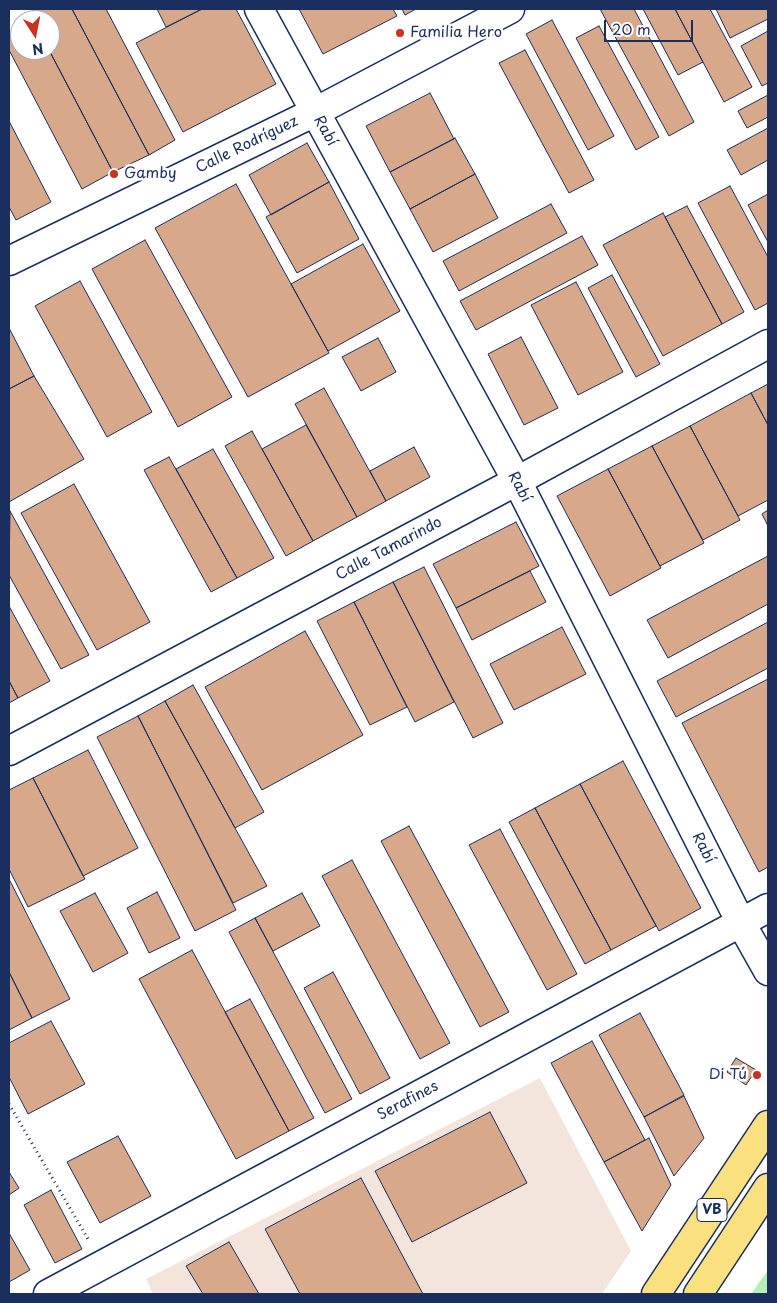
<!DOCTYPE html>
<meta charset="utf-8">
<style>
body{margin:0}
#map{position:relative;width:777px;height:1303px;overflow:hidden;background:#fff;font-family:"Playpen Sans",sans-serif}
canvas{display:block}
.frame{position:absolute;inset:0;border:10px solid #1b2f5e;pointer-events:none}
.north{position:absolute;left:10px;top:10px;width:50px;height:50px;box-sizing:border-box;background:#fff;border:1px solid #a4acbf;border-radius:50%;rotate:169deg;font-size:14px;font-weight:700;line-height:20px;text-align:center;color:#1b2f5e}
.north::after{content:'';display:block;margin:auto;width:18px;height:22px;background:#c8321e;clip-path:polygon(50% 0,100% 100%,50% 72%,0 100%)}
.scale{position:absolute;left:604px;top:20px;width:89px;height:22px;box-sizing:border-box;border:2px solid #1b2f5e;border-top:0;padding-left:6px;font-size:15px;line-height:18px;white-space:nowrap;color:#1b2f5e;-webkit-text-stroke:4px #fff;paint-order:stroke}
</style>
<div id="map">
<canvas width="777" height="1303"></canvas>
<div class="frame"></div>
<div class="north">N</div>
<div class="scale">20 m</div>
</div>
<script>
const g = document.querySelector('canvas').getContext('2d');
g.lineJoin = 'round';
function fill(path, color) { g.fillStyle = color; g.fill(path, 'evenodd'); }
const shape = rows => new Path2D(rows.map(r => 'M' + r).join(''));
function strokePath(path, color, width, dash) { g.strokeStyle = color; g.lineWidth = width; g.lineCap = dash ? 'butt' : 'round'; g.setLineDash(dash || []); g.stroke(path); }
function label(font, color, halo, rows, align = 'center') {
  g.font = font + ' "Playpen Sans",sans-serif'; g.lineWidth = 5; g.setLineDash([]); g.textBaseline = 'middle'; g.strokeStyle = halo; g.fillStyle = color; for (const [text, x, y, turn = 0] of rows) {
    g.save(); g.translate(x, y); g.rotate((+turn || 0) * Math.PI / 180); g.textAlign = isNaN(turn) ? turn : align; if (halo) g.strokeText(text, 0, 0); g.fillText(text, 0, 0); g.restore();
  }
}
const built = shape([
 [540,1078,631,1251,602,1294,153,1294,146,1279]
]);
const green = shape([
 [768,1270,768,1294,751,1294]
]);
const building = shape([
 [37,9,72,9,149,155,113,172,49,50,50,20,33,20,29,13,37,9],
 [72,9,106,9,175,140,149,155,72,9],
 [157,9,202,9,166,27,157,9],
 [202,9,236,9,276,84,183,132,136,43,202,9],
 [299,9,393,9,397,16,323,54,299,9],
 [402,9,416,9,405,15,402,9],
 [600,9,634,9,694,122,669,136,600,9],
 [643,9,675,9,703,62,678,75,643,9],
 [675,9,710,9,752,87,724,102,675,9],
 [716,9,768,9,768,19,730,38,716,9],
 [552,20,614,136,588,150,526,34,552,20],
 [599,26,659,137,636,150,576,38,599,26],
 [20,29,20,50,49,50,113,172,82,189,9,50,9,35,20,29],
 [768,31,768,83,762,86,741,46,768,31],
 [525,50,594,180,569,193,499,63,525,50],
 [430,93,454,139,390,172,366,126,430,93],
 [768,95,768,117,747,128,738,111,768,95],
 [9,121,51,202,16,220,9,207,9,121],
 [768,128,768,160,741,175,727,150,768,128],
 [455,138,475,174,410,209,390,172,455,138],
 [307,143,329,182,271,215,249,175,307,143],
 [475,174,498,218,433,252,410,209,475,174],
 [329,182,359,239,297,273,266,217,329,182],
 [236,184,329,353,248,397,155,228,236,184],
 [730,186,768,257,768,303,755,310,698,203,730,186],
 [768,194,768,242,748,205,768,194],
 [551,204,567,233,459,291,443,261,551,204],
 [687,206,744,312,722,324,665,217,687,206],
 [663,213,722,324,663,356,603,245,663,213],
 [582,236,598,265,476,330,460,301,582,236],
 [145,240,232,397,178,427,92,269,145,240],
 [363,244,400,311,328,351,291,284,363,244],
 [612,275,660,364,636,377,588,288,612,275],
 [80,281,152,412,107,437,35,306,80,281],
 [576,282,623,372,578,395,531,305,576,282],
 [9,328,34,376,9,389,9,328],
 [521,337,558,408,524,425,488,354,521,337],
 [378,338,396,372,361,391,342,357,378,338],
 [34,376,84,459,9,502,9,389,34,376],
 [768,384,768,425,751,393,768,384],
 [324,388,386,501,357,517,295,404,324,388],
 [751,393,768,425,768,500,738,516,690,426,751,393],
 [306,425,357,517,313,541,262,449,306,425],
 [690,426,740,520,703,540,652,446,690,426],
 [252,431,313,541,286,556,225,446,252,431],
 [652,446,704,543,660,566,608,469,652,446],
 [414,447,430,477,386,501,370,471,414,447],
 [213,449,274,558,237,578,176,469,213,449],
 [169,457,237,578,211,592,144,470,169,457],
 [608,469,661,568,610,596,557,496,608,469],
 [74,484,150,622,97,650,21,513,74,484],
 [768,510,768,526,762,514,768,510],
 [10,511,89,655,61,669,9,575,10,511],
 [516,522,539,566,456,608,433,564,516,522],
 [768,556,768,604,668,658,647,620,768,556],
 [424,567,503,723,473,738,393,582,424,567],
 [530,571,546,602,472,640,456,608,530,571],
 [393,582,454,702,415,722,354,602,393,582],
 [354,602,407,707,370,725,317,621,354,602],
 [9,606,50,681,18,698,9,681,9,606],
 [768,622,768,668,676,717,657,681,768,622],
 [562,627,586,674,514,710,490,664,562,627],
 [305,631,363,735,262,790,205,687,305,631],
 [768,679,768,867,759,872,682,723,768,679],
 [9,681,18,698,9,703,9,681],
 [193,685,264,812,235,828,165,701,193,685],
 [165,701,267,886,233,903,138,716,165,701],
 [138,716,236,910,195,931,97,737,138,716],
 [88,750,138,848,83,876,33,778,88,750],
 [623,761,701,908,659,931,580,784,623,761],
 [33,778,85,879,28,907,9,869,9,790,33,778],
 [580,784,656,926,611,950,535,808,580,784],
 [535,808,611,950,585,964,509,822,535,808],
 [409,826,509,1012,480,1027,381,841,409,826],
 [500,829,577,974,547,990,469,845,500,829],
 [352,860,450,1043,420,1059,322,876,352,860],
 [9,879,70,999,32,1018,9,972,9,879],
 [157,892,180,938,149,953,127,908,157,892],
 [95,893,128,953,93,972,60,911,95,893],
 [302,893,320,926,273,951,255,918,302,893],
 [255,918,352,1099,325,1113,229,932,255,918],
 [192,950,289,1131,236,1159,139,979,192,950],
 [9,972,32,1018,9,1030,9,972],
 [333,972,390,1078,360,1094,304,988,333,972],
 [250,999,314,1118,289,1131,225,1012,250,999],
 [640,1013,684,1095,644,1117,599,1035,640,1013],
 [51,1021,85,1084,28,1114,9,1077,9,1043,51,1021],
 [592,1041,645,1140,604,1162,551,1063,592,1041],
 [736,1058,756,1070,746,1085,727,1072,736,1058],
 [684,1096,704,1138,674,1176,644,1117,684,1096],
 [490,1112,527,1183,412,1242,375,1171,490,1112],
 [118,1136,151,1196,100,1223,67,1162,118,1136],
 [649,1138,671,1185,642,1231,604,1162,649,1138],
 [9,1172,19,1188,9,1195,9,1172],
 [361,1178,423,1294,300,1294,265,1229,361,1178],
 [51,1190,82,1249,55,1263,24,1205,51,1190],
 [9,1233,30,1270,9,1282,9,1233],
 [229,1242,259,1294,203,1294,186,1266,229,1242]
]);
const path = shape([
 [9,1104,88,1239]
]);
const minor = shape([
 [259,9,517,481,741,923,768,971],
 [9,261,315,112,510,9],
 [9,751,517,481,768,344],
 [48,1294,768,908]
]);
const major = shape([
 [656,1294,768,1125],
 [698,1294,768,1188]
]);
const markers = [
 [400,33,5,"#c8321e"],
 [114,174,5,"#c8321e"],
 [757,1075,5,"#c8321e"]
];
const shields = [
 [712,1210,30]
];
const shieldNames = [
 ["VB",712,1210]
];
const poiNames = [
 ["Familia Hero",410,33],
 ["Gamby",124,174],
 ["Di Tú",747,1075,"right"]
];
const streetNames = [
 ["Rabí",325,131,61],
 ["Calle Rodríguez",247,145,-26],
 ["Rabí",519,487,62],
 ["Calle Tamarindo",389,549,-28],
 ["Rabí",703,848,63],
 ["Serafines",408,1101,-28]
];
fill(built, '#f3e5dc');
fill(green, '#b2f0b6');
fill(building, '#d8a88a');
strokePath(building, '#1b2f5e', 1);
strokePath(minor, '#1b2f5e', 31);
strokePath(major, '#1b2f5e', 31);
strokePath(path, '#1b2f5e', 3, [1, 4]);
strokePath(minor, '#fff', 28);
strokePath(major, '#fbe080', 28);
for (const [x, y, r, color] of markers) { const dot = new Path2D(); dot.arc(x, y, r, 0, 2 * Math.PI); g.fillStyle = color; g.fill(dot); strokePath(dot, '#fff', 2); }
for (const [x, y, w] of shields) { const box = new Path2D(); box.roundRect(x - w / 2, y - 11.5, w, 23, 4); g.fillStyle = '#fff'; g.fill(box); strokePath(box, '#1b2f5e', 1); }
label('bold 14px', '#1b2f5e', null, shieldNames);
label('15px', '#1b2f5e', '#fff', poiNames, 'left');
label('15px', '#1b2f5e', '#fff', streetNames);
</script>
